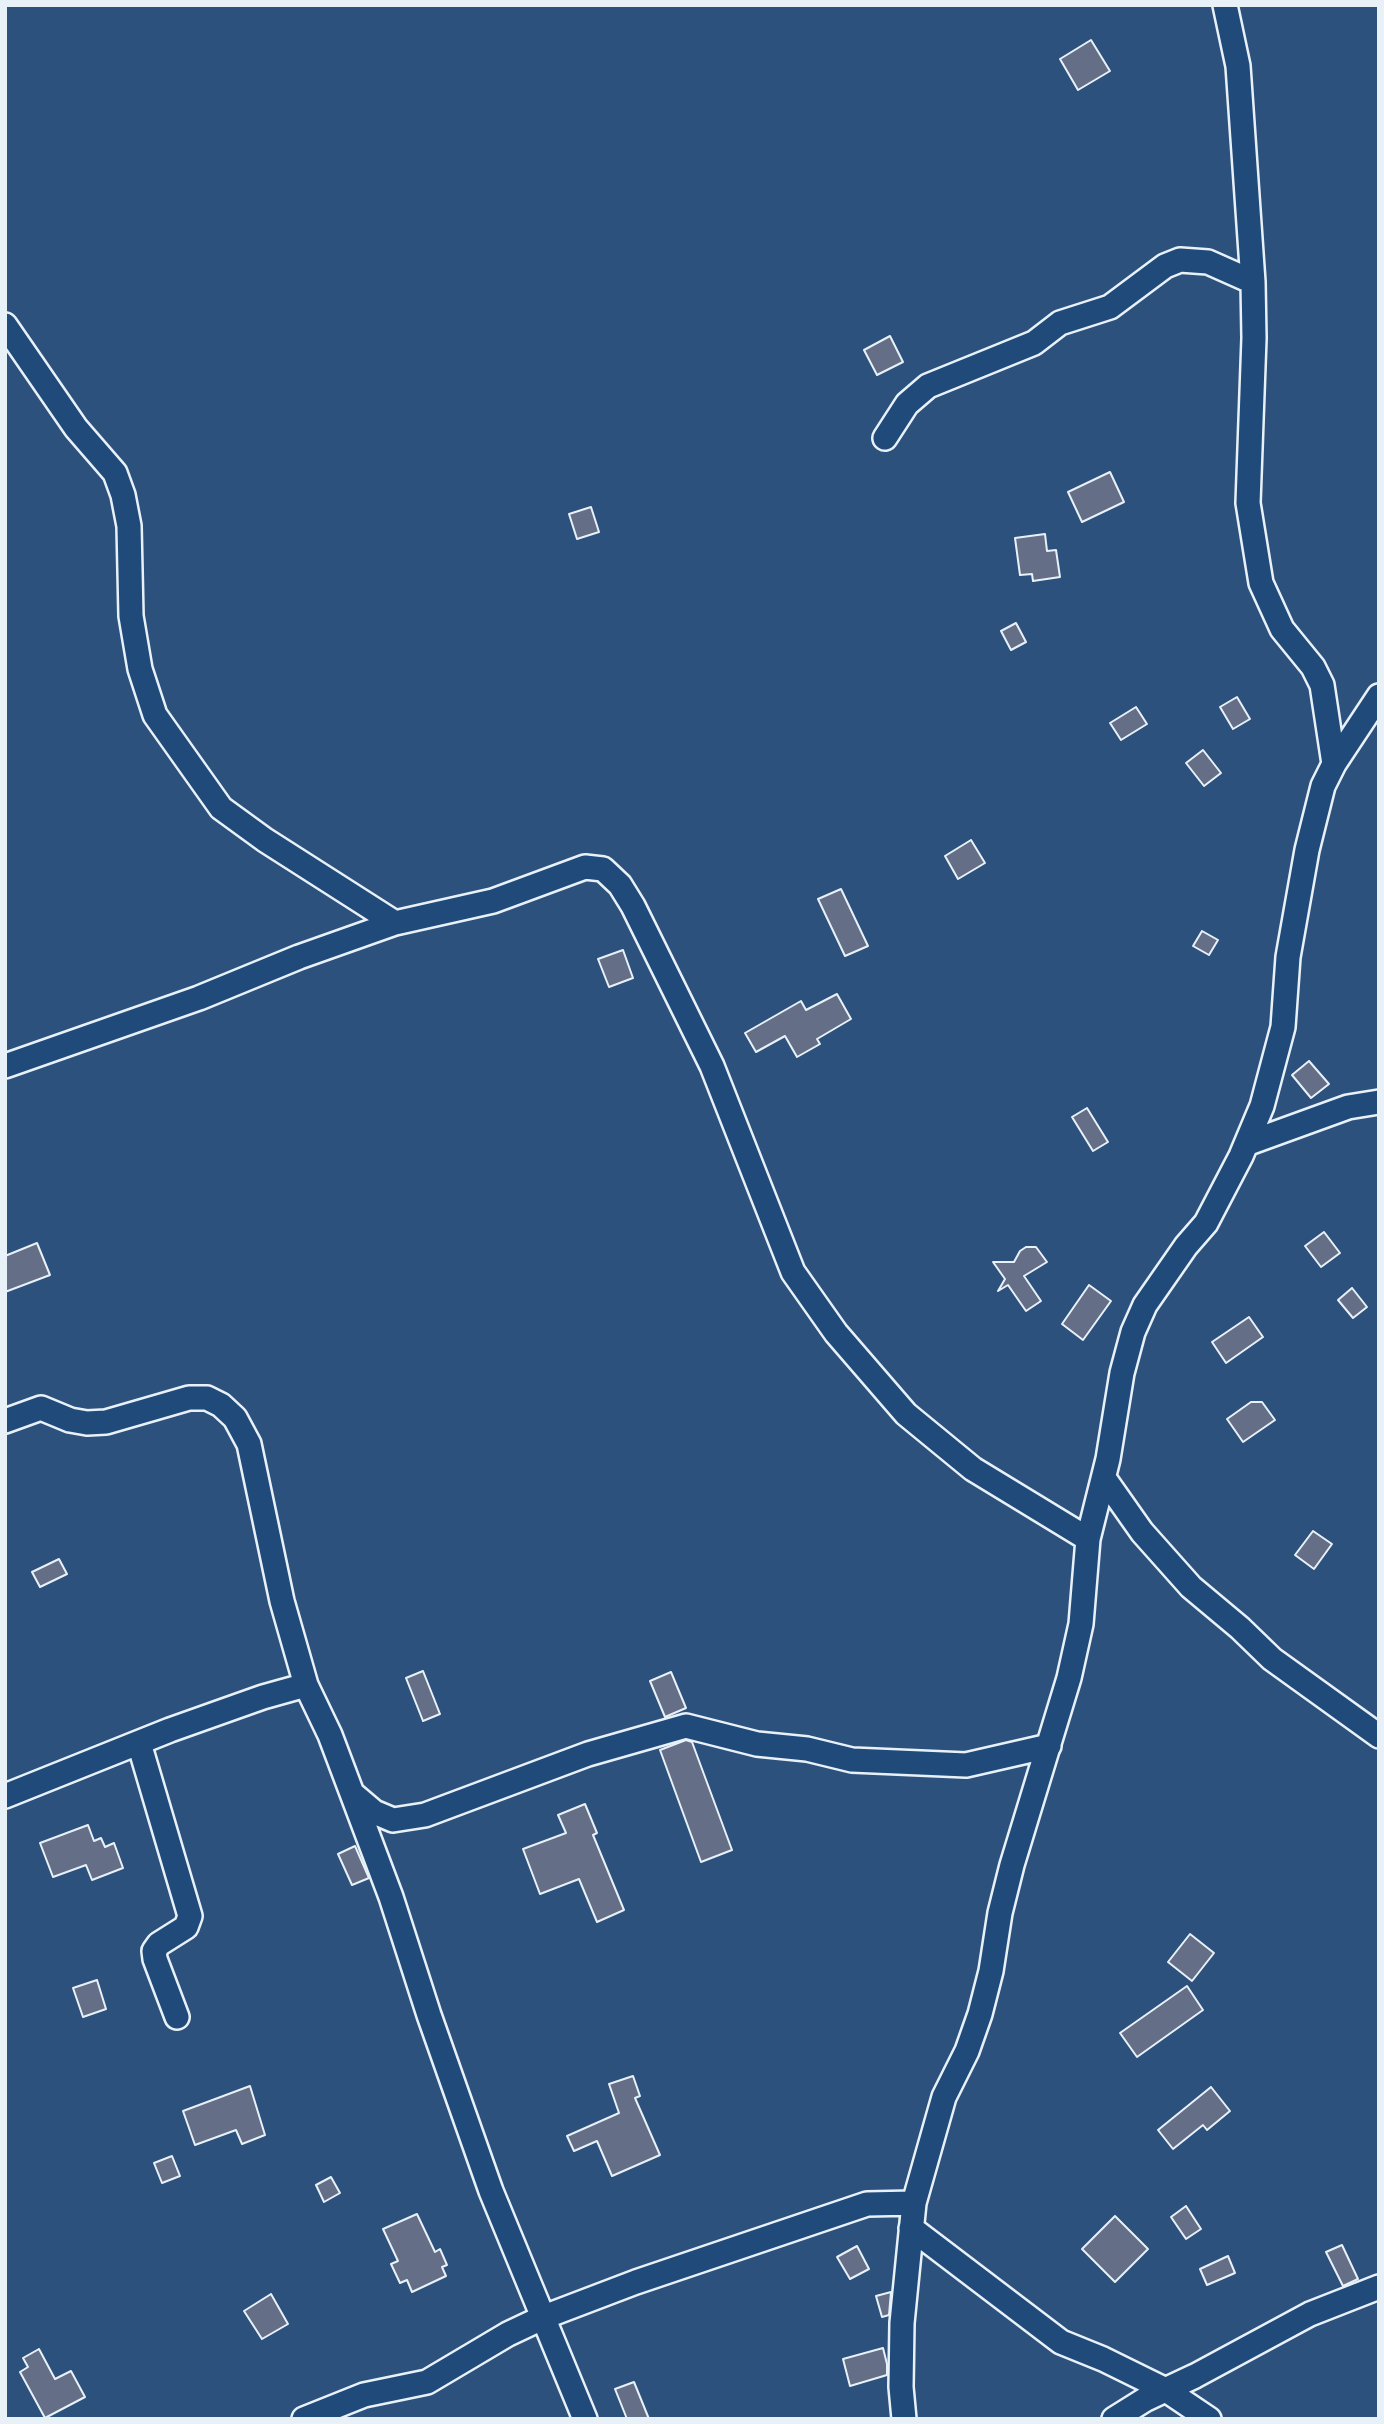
<!DOCTYPE html>
<style>
body{margin:0}
#map{position:relative;width:1384px;height:2424px;overflow:hidden;background:#2d517d;font-family:Mynerve,sans-serif}
canvas{display:block}
.frame{position:absolute;inset:0;border:7px solid #e8f1f8;pointer-events:none}
</style>
<div id="map">
<canvas width="1384" height="2424"></canvas>
<div class="frame"></div>
</div>
<script>
const g = document.querySelector('canvas').getContext('2d');
g.lineJoin = 'round';
function fill(path, color) { g.fillStyle = color; g.fill(path, 'evenodd'); }
const shape = rows => new Path2D(rows.map(r => 'M' + r).join(''));
function strokePath(path, color, width, dash) { g.strokeStyle = color; g.lineWidth = width; g.lineCap = dash ? 'butt' : 'round'; g.setLineDash(dash || []); g.stroke(path); }
const building = shape([
 [1091,40,1110,71,1078,90,1060,59,1091,40],
 [890,336,903,362,877,375,864,350,890,336],
 [1110,472,1124,502,1082,522,1068,492,1110,472],
 [591,507,599,532,577,539,569,514,591,507],
 [1045,534,1047,551,1056,550,1060,577,1033,581,1032,574,1020,575,1015,538,1045,534],
 [1016,623,1026,642,1011,650,1001,631,1016,623],
 [1237,697,1250,719,1233,729,1220,707,1237,697],
 [1136,707,1147,724,1121,740,1110,723,1136,707],
 [1203,750,1221,773,1204,786,1186,763,1203,750],
 [971,840,985,863,958,879,945,856,971,840],
 [841,889,868,946,845,956,818,899,841,889],
 [1202,931,1218,940,1209,955,1193,946,1202,931],
 [623,950,633,978,609,987,598,959,623,950],
 [837,994,851,1019,817,1039,820,1044,797,1057,785,1036,756,1052,745,1033,801,1001,806,1010,837,994],
 [1309,1061,1329,1084,1311,1098,1292,1075,1309,1061],
 [1087,1108,1108,1142,1093,1151,1072,1117,1087,1108],
 [1324,1232,1340,1253,1321,1267,1305,1246,1324,1232],
 [37,1243,50,1275,5,1292,5,1256,37,1243],
 [1026,1247,1036,1247,1047,1262,1024,1276,1041,1301,1026,1311,1008,1285,998,1291,1005,1279,993,1262,1014,1262,1020,1251,1026,1247],
 [1089,1285,1111,1301,1083,1340,1062,1324,1089,1285],
 [1352,1288,1367,1307,1353,1318,1338,1300,1352,1288],
 [1249,1317,1263,1337,1226,1363,1212,1342,1249,1317],
 [1251,1402,1262,1402,1275,1420,1243,1442,1227,1419,1251,1402],
 [1313,1531,1332,1544,1314,1569,1295,1555,1313,1531],
 [59,1559,67,1574,40,1587,32,1572,59,1559],
 [423,1671,440,1714,423,1721,406,1678,423,1671],
 [671,1672,686,1708,665,1717,650,1681,671,1672],
 [686,1740,692,1742,732,1850,701,1862,660,1750,686,1740],
 [585,1804,597,1833,593,1835,624,1910,597,1922,579,1879,540,1894,523,1849,566,1833,558,1815,585,1804],
 [88,1825,94,1841,101,1838,105,1847,114,1843,123,1868,92,1880,86,1865,53,1877,40,1843,88,1825],
 [355,1846,369,1878,352,1885,338,1854,355,1846],
 [1190,1934,1214,1953,1192,1981,1168,1962,1190,1934],
 [97,1980,106,2009,83,2017,73,1988,97,1980],
 [1187,1986,1203,2010,1137,2057,1120,2033,1187,1986],
 [633,2076,640,2096,635,2098,660,2155,612,2176,597,2141,574,2151,567,2136,619,2113,609,2084,633,2076],
 [250,2086,265,2135,242,2144,236,2130,195,2145,183,2111,250,2086],
 [1211,2087,1230,2111,1207,2130,1203,2125,1173,2149,1158,2130,1211,2087],
 [172,2156,180,2176,162,2183,154,2163,172,2156],
 [331,2177,340,2193,324,2202,316,2185,331,2177],
 [1186,2206,1201,2229,1186,2239,1171,2217,1186,2206],
 [417,2214,435,2252,440,2249,447,2265,442,2267,446,2276,412,2292,407,2280,400,2283,391,2264,398,2261,383,2229,417,2214],
 [1115,2216,1148,2249,1115,2282,1082,2249,1115,2216],
 [1342,2245,1358,2279,1343,2286,1326,2252,1342,2245],
 [857,2246,869,2269,850,2279,837,2257,857,2246],
 [1228,2256,1235,2273,1207,2285,1200,2269,1228,2256],
 [891,2292,889,2315,882,2317,876,2296,891,2292],
 [271,2294,288,2324,262,2339,244,2311,271,2294],
 [883,2348,887,2364,887,2375,850,2386,843,2359,883,2348],
 [39,2349,55,2379,71,2371,85,2397,45,2418,20,2372,28,2367,23,2358,39,2349],
 [634,2382,649,2419,627,2419,615,2389,634,2382]
]);
const minor = shape([
 [1225,5,1238,66,1253,282,1254,338,1248,503,1261,583,1282,629,1313,667,1322,685,1334,764],
 [5,325,76,428,115,473,123,495,129,526,131,616,140,669,155,715,221,808,265,840,395,923],
 [885,438,907,404,928,386,1034,343,1060,323,1110,307,1165,266,1180,260,1208,262,1253,282],
 [5,1066,199,998,299,957,395,923,493,901,585,867,603,869,620,885,633,906,712,1066,793,1272,836,1333,906,1414,973,1469,1088,1539],
 [1246,1144,1348,1107,1379,1102],
 [5,1421,41,1408,70,1420,87,1423,106,1422,189,1398,207,1398,221,1405,235,1418,249,1444,282,1601,306,1685,330,1735,391,1897,429,2015,491,2191,585,2419],
 [1104,1478,1142,1532,1191,1587,1240,1628,1272,1659,1379,1736],
 [139,1743,190,1916,186,1927,159,1944,154,1951,155,1959,177,2017],
 [354,1795,374,1812,393,1820,425,1815,588,1754,686,1726,757,1744,807,1749,852,1760,966,1765,1049,1746],
 [5,1796,170,1730,263,1697,306,1685],
 [911,2228,1061,2342,1103,2359,1166,2390,1209,2419],
 [304,2419,364,2395,427,2382,508,2334,544,2317,636,2282,867,2204,914,2203],
 [904,2419,901,2387,902,2323,914,2203,944,2097,967,2051,980,2014,991,1971,1000,1913,1012,1865,1069,1678,1081,1624,1088,1539,1108,1459,1122,1373,1133,1332,1145,1305,1186,1246,1206,1223,1241,1156,1262,1106,1283,1027,1288,957,1307,850,1323,786,1334,764,1379,696],
 [1114,2419,1146,2399,1195,2376,1310,2314,1379,2287]
]);
fill(building, '#656e87');
strokePath(building, '#e8f1f8', 2);
strokePath(minor, '#e8f1f8', 28);
strokePath(minor, '#1f4a7a', 23);
</script>
